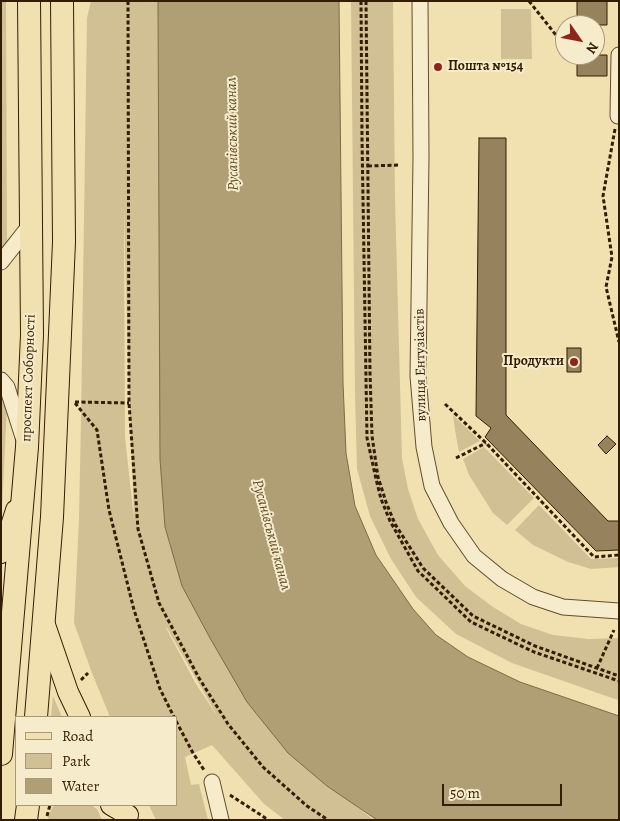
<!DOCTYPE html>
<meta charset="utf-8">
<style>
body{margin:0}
#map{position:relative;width:620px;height:821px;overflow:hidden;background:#f1e1b1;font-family:Alegreya,serif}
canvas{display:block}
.frame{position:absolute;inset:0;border:2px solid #331c00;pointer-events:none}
.legend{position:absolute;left:15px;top:716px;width:162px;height:90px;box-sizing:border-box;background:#f6eccc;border:1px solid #a8997a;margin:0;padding:6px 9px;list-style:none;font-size:15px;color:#331c00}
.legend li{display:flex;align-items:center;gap:10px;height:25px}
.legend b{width:25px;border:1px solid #a8997a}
.north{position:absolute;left:555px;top:15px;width:50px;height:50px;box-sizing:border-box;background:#f6eccc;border:1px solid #a8997a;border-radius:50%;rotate:123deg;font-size:14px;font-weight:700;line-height:20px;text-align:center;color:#331c00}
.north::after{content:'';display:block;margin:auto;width:18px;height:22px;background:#8f2418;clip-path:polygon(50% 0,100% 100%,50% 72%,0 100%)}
.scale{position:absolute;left:442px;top:784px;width:120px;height:22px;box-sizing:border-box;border:2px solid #331c00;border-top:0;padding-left:6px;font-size:15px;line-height:18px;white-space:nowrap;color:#331c00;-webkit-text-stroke:4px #f6eccc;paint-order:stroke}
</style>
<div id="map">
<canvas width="620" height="821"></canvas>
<div class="frame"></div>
<ul class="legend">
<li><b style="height:6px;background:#f1e1b1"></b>Road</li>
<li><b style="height:14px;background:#d1c093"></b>Park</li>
<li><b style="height:14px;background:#b09e75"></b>Water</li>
</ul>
<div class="north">N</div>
<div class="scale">50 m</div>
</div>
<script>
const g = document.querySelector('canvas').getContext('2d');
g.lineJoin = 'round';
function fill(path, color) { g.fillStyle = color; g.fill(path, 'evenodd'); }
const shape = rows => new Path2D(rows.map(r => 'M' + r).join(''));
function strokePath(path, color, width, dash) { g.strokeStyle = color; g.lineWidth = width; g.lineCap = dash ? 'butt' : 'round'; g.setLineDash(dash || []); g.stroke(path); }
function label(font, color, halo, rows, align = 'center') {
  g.font = font + ' Alegreya,serif'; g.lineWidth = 4; g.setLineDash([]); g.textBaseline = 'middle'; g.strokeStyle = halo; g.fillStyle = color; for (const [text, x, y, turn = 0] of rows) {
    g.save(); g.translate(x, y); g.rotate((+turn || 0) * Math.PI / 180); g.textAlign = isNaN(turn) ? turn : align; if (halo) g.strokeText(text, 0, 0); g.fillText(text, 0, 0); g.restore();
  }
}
const green = shape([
 [1,1,6,1,7,244,1,252],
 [91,1,158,1,160,414,165,527,182,586,344,797,374,820,285,820,264,804,212,745,185,757,191,785,199,784,208,820,156,820,149,805,176,805,176,717,110,717,92,673,74,623,79,519,81,419,87,18],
 [124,208,128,364,134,519,125,437],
 [166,628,167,628,218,717,196,684],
 [351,1,393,1,395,199,402,458,408,489,418,519,438,555,465,586,493,607,521,624,553,635,589,639,619,638,619,700,609,697,512,663,456,634,416,597,391,559,370,516,357,469,355,394],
 [501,9,531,9,532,59,501,59],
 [1,399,7,406,1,530],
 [453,415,480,441,459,452,455,430],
 [484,447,534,498,507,525,493,513,469,475,463,459],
 [539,505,591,559,619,558,619,567,591,569,568,562,533,545,515,530],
 [53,696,62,717,51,717],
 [54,805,91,805,97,809,102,820,48,820,49,814]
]);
const water = shape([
 [158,1,339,1,343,383,346,453,355,506,376,555,413,609,436,635,468,657,520,682,619,716,619,820,377,820,327,786,288,753,247,702,210,638,182,586,165,527,160,459,158,1]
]);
const building = shape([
 [577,1,607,1,607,25,577,25,577,1],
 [577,55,607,55,607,76,577,76,577,55],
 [479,138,506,138,506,415,608,521,619,521,619,550,596,551,485,437,491,428,476,416,479,138],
 [567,348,581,348,581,372,567,372,567,348],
 [607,436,616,444,606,454,598,445,607,436]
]);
const path = shape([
 [128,1,129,403,138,529,159,603,199,678,228,724,263,767,307,806,328,820],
 [361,1,362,139,367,438,376,479,381,499,390,521,418,571,471,622,534,652,619,681],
 [366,1,370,373,372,436,378,477,386,502,395,524,423,568,473,616,535,646,619,676],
 [529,1,563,44],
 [615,129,603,196,612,257,606,287,619,342],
 [368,166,400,165],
 [75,402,129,403],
 [75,403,97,430,109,510,134,610,160,689,174,717],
 [445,404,486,443,594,557,619,555],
 [456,458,486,443],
 [597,668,614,630],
 [81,680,88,673],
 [176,721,193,753,204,770],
 [230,795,267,819],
 [47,816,50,805]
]);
const minor = shape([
 [420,1,421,157,418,376,424,447,432,486,451,523,474,556,502,579,533,597,563,607,619,611],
 [618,116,619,55],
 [1,262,31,224],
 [1,380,7,387,23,437],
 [212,782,221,820]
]);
const major = shape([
 [1,553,4,548,16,510],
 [44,622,68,692,80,717],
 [111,805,128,815]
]);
const highway = shape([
 [36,717,52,517,64,242,62,1],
 [1,754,27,447,32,335,29,1],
 [26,820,28,805]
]);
const markers = [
 [438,67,5,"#8f2418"],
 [574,362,5,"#8f2418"]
];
const poiNames = [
 ["Пошта №154",448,67],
 ["Продукти",564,362,"right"]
];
const streetNames = [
 ["вулиця Ентузіастів",421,365,-91],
 ["проспект Соборності",29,378,-88]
];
const waterNames = [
 ["Русанівський канал",233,134,-91],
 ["Русанівський канал",271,535,75]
];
fill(green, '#d1c093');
fill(water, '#b09e75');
strokePath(water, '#7e6a46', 1);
fill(building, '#96825c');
strokePath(building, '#331c00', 1);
strokePath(minor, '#624d2c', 17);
strokePath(major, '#331c00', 22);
strokePath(highway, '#331c00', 24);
strokePath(path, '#331c00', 3, [4, 2.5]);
strokePath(minor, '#f6eccc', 15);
strokePath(major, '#f1e1b1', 20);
strokePath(highway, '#f1e1b1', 22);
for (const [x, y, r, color] of markers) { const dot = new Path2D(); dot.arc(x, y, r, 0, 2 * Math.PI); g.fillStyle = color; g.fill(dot); strokePath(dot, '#f6eccc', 2); }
label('bold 14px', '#331c00', '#f6eccc', poiNames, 'left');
label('14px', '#331c00', '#f6eccc', streetNames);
label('italic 15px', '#5f4a29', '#f6eccc', waterNames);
</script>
